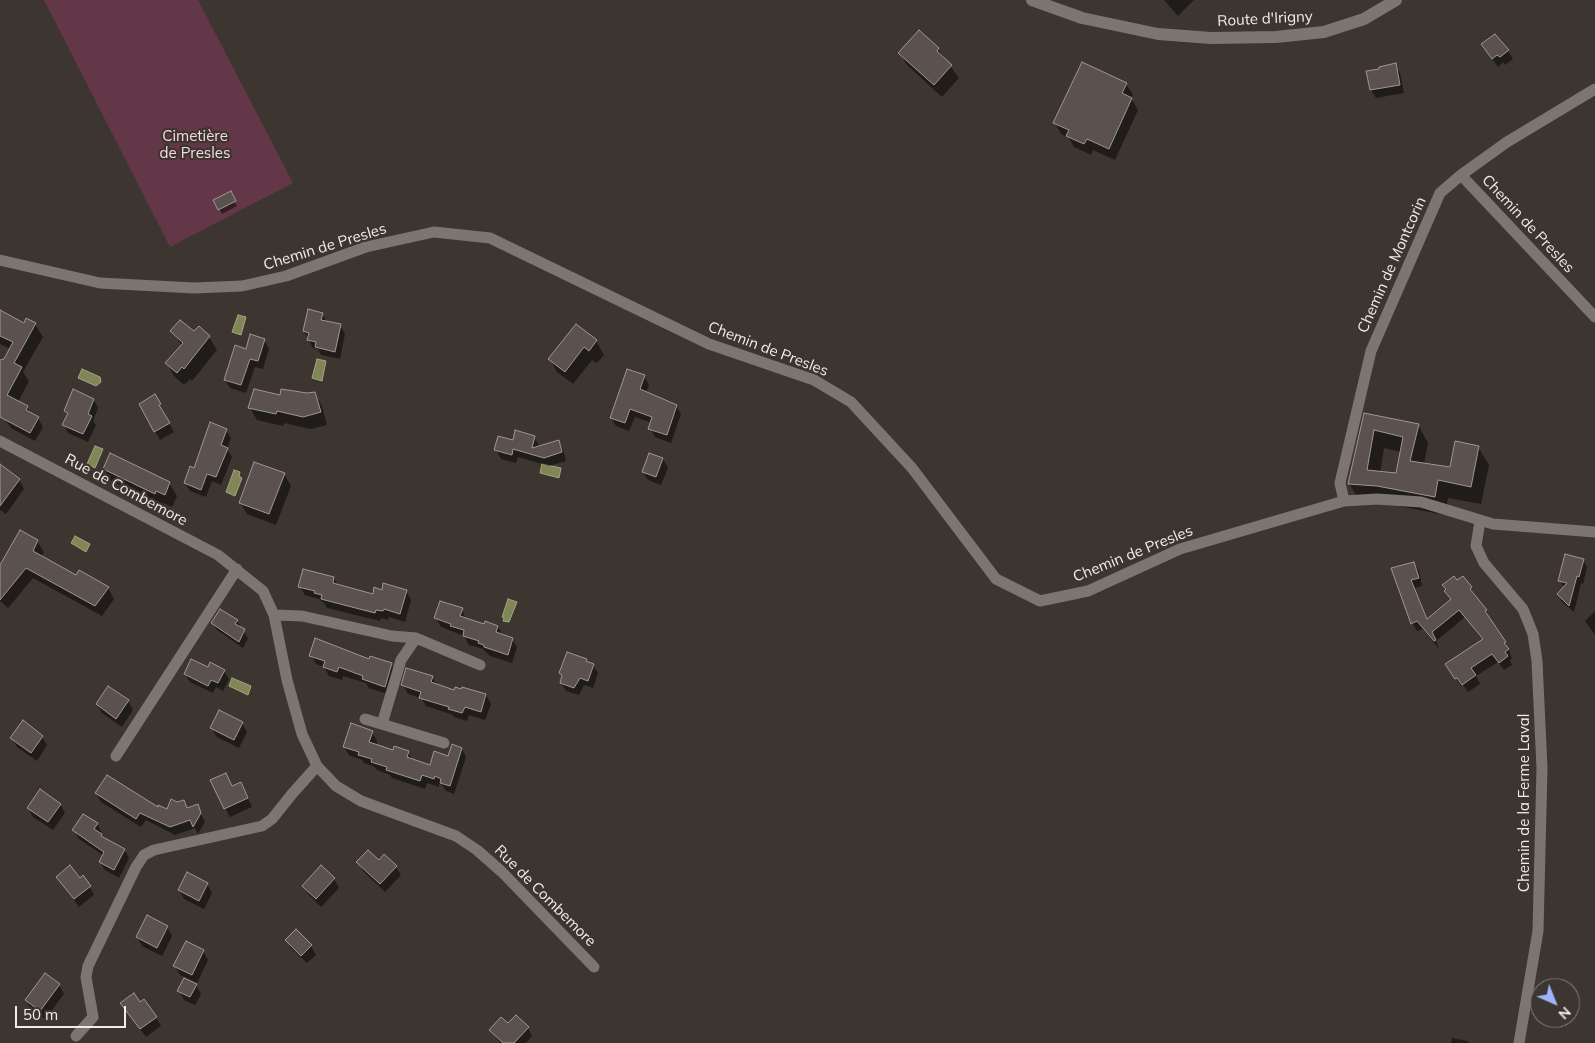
<!DOCTYPE html>
<meta charset="utf-8">
<style>
body{margin:0}
#map{position:relative;width:1595px;height:1043px;overflow:hidden;background:#3c3530;font-family:Mulish,sans-serif}
canvas{display:block}
.north{position:absolute;left:1530px;top:978px;width:50px;height:50px;box-sizing:border-box;background:#3c3530;border:1px solid #857f7a;border-radius:50%;rotate:136deg;font-size:14px;font-weight:700;line-height:20px;text-align:center;color:#f2edea}
.north::after{content:'';display:block;margin:auto;width:18px;height:22px;background:#9db4fd;clip-path:polygon(50% 0,100% 100%,50% 72%,0 100%)}
.scale{position:absolute;left:15px;top:1006px;width:111px;height:22px;box-sizing:border-box;border:2px solid #f2edea;border-top:0;padding-left:6px;font-size:15px;line-height:18px;white-space:nowrap;color:#f2edea;-webkit-text-stroke:4px #3c3530;paint-order:stroke}
</style>
<div id="map">
<canvas width="1595" height="1043"></canvas>
<div class="north">N</div>
<div class="scale">50 m</div>
</div>
<script>
const g = document.querySelector('canvas').getContext('2d');
g.lineJoin = 'round';
function fill(path, color) { g.fillStyle = color; g.fill(path, 'evenodd'); }
const shape = rows => new Path2D(rows.map(r => 'M' + r).join(''));
function strokePath(path, color, width, dash) { g.strokeStyle = color; g.lineWidth = width; g.lineCap = dash ? 'butt' : 'round'; g.setLineDash(dash || []); g.stroke(path); }
function label(font, color, halo, rows, align = 'center') {
  g.font = font + ' Mulish,sans-serif'; g.lineWidth = 4.5; g.setLineDash([]); g.textBaseline = 'middle'; g.strokeStyle = halo; g.fillStyle = color; for (const [text, x, y, turn = 0] of rows) {
    g.save(); g.translate(x, y); g.rotate((+turn || 0) * Math.PI / 180); g.textAlign = isNaN(turn) ? turn : align; if (halo) g.strokeText(text, 0, 0); g.fillText(text, 0, 0); g.restore();
  }
}
const green = shape([
 [44,0,198,0,293,183,170,247]
]);
const water = shape([
 [238,315,246,317,241,335,232,332,238,315],
 [317,359,326,361,322,381,312,378,317,359],
 [82,369,100,377,101,382,96,386,78,378,82,369],
 [95,446,103,449,95,468,87,464,95,446],
 [542,464,561,468,559,478,540,473,542,464],
 [234,470,240,472,239,476,242,478,235,496,226,492,234,470],
 [75,536,90,544,86,552,71,543,75,536],
 [508,599,517,602,509,622,503,621,504,618,502,617,508,599],
 [232,678,251,686,248,695,229,686,232,678]
]);
const shadow = shape([
 [1164,0,1194,0,1178,16],
 [1482,44,1508,51,1513,59,1505,65,1503,62,1498,67],
 [938,49,959,78,942,97,907,65,900,53],
 [1395,65,1400,73,1404,93,1376,98,1371,90],
 [1126,84,1133,95,1131,98,1138,110,1115,160,1093,150,1091,155,1074,147,1069,138,1061,134,1055,123],
 [230,193,237,206,222,214,215,201],
 [0,311,24,324,35,324,43,337,23,372,29,381,18,402,27,407,31,414,38,418,43,427,35,441,11,428,0,413,0,364,2,365,10,349,0,344],
 [322,314,327,322,340,325,345,334,340,359,321,355,318,349,313,348,304,331],
 [576,325,596,341,604,355,597,363,592,360,573,384,557,372,550,359],
 [199,327,209,337,217,350,192,381,190,379,184,385,174,376,167,363,182,346,172,331,194,333],
 [264,340,269,349,263,369,255,367,246,393,230,388,225,380,246,350],
 [644,376,649,385,646,393,676,406,681,414,671,443,655,437,650,428,652,423,635,417,629,431,616,426,611,418],
 [314,393,322,406,327,425,311,429,284,423,283,426,257,420,250,408,281,396],
 [154,396,174,432,160,440,140,405],
 [94,400,98,408,93,421,96,425,88,442,68,433,64,425,68,415,65,411],
 [1365,414,1418,425,1428,443,1424,464,1452,468,1478,447,1489,465,1481,504,1448,498,1445,515,1388,504,1359,501,1349,483],
 [1384,448,1401,452,1397,475,1380,473],
 [226,430,231,438,227,449,232,457,221,485,212,481,206,497,190,491,185,483],
 [534,437,540,447,558,442,563,450,566,461,549,466,518,457,516,463,501,459,496,450,514,441],
 [650,454,663,459,668,468,661,485,648,480,643,472],
 [104,469,169,483,177,496,172,507,163,503,162,505,111,481],
 [0,471,19,480,24,489,6,514,0,510],
 [284,474,291,486,276,525,247,514,240,502],
 [37,541,44,552,41,557,76,576,108,588,114,599,102,616,33,578,8,608,0,601,0,567],
 [1583,560,1587,567,1583,584,1581,583,1574,612,1562,602,1558,594,1564,588,1560,580],
 [1414,563,1419,571,1422,586,1415,588,1428,620,1451,600,1446,591,1463,578,1486,610,1490,619,1489,620,1510,651,1509,652,1512,658,1510,660,1512,665,1504,670,1498,662,1476,676,1480,684,1468,692,1463,685,1461,686,1452,673,1483,640,1465,617,1436,641,1439,649,1423,629,1417,631,1412,623,1392,569],
 [334,578,338,586,373,595,383,591,406,591,411,600,405,622,389,617,388,620,381,618,380,621,327,608,324,603,319,599,305,595,300,587],
 [462,609,466,620,485,625,498,627,503,636,512,639,517,647,512,663,490,656,483,649,469,645,464,636,441,627,436,618],
 [1595,611,1595,635,1585,621],
 [237,621,248,638,243,648,217,630,212,623],
 [311,655,370,660,391,664,396,673,390,695,369,688,366,683,343,676,342,680,329,676,324,667,316,664],
 [586,660,588,663,593,665,598,673,593,688,584,685,579,695,566,691,561,683,563,677,561,673],
 [208,669,224,671,229,679,223,691,216,687,213,693,190,682,185,674],
 [432,677,437,685,455,691,486,695,491,704,485,720,469,715,467,721,454,717,453,715,426,706,421,698,408,694,403,685],
 [128,701,133,710,122,727,102,713,97,704],
 [242,723,247,732,239,748,217,737,211,728],
 [372,732,377,741,376,746,393,752,408,752,413,761,430,767,462,749,466,757,454,794,446,791,442,785,439,784,439,787,427,783,425,789,392,778,390,775,377,770,375,767,364,763,362,760,349,755,344,747],
 [42,737,47,745,37,761,17,747,12,738],
 [241,784,252,807,230,817,225,808,232,788],
 [96,793,167,811,176,804,183,801,188,809,197,806,205,822,198,834,195,828,175,835,146,820,141,827,101,802],
 [60,804,65,813,53,830,33,817,28,808],
 [97,824,102,833,101,835,102,838,124,849,129,858,119,878,105,870,100,862,104,856,79,839,74,830],
 [358,862,379,862,396,867,401,875,385,892,363,871],
 [321,867,334,879,339,888,321,907,308,894,303,886],
 [79,879,90,887,94,895,79,907,63,885],
 [207,884,212,893,204,909,184,899,179,890],
 [167,927,172,936,162,956,142,946,137,937],
 [286,940,311,946,316,955,307,963,291,948],
 [203,951,208,960,197,983,180,975,175,966],
 [59,985,64,994,45,1019,31,1009,26,1000],
 [196,985,201,994,195,1005,184,1000,179,991],
 [140,1003,156,1017,161,1026,146,1037,127,1012],
 [508,1025,528,1028,532,1036,526,1043,500,1043,490,1030],
 [1452,1038,1468,1041,1469,1043,1451,1043]
]);
const building = shape([
 [919,30,939,48,937,51,952,65,934,85,898,53,919,30],
 [1495,34,1509,50,1500,57,1497,55,1492,59,1481,44,1495,34],
 [1082,62,1127,83,1122,93,1132,98,1109,149,1087,139,1084,144,1066,136,1069,130,1053,123,1082,62],
 [1396,63,1400,85,1370,90,1366,71,1379,69,1379,67,1396,63],
 [231,191,236,201,218,210,213,200,231,191],
 [308,309,323,313,321,320,341,324,335,352,315,347,316,342,307,340,309,333,303,331,308,309],
 [0,310,24,323,26,318,36,323,14,363,22,367,7,395,28,406,26,410,39,417,30,433,0,417,0,360,4,359,13,342,0,336,0,310],
 [180,320,194,331,199,326,210,336,184,369,182,367,177,373,165,363,183,343,170,331,180,320],
 [576,324,597,340,589,351,584,347,565,372,548,359,576,324],
 [250,334,265,339,258,361,250,359,241,385,224,380,235,345,246,349,250,334],
 [627,369,645,375,640,389,677,405,667,435,648,429,652,417,630,409,625,423,610,418,627,369],
 [73,389,94,399,88,414,92,416,83,434,62,425,68,413,64,411,73,389],
 [254,389,280,395,281,389,307,393,315,392,321,412,303,417,277,411,276,414,248,408,254,389],
 [155,394,161,404,159,405,170,423,154,432,139,404,155,394],
 [1364,413,1419,424,1410,461,1450,467,1455,441,1479,446,1471,487,1438,480,1435,497,1377,486,1348,484,1364,413],
 [1374,430,1403,437,1396,473,1367,470,1374,430],
 [210,422,227,429,221,445,228,448,216,477,207,474,201,490,184,483,190,466,194,468,210,422],
 [515,430,535,436,532,448,559,440,562,452,544,458,513,449,512,455,494,450,498,436,513,440,515,430],
 [110,453,170,482,165,495,156,491,155,494,103,469,110,453],
 [649,453,663,458,656,477,642,472,649,453],
 [254,462,285,473,269,514,239,503,254,462],
 [0,464,20,479,0,506,0,464],
 [20,530,38,540,33,551,76,575,79,570,109,587,95,606,26,568,0,600,0,565,20,530],
 [1565,554,1584,559,1579,577,1577,576,1569,606,1557,594,1567,583,1558,581,1565,554],
 [1414,562,1419,578,1411,580,1427,619,1451,599,1444,591,1446,589,1442,585,1454,576,1457,580,1463,576,1472,587,1470,589,1487,610,1485,611,1506,642,1504,643,1509,649,1505,652,1508,656,1499,663,1492,654,1471,668,1476,675,1462,685,1457,678,1455,679,1445,664,1483,639,1459,610,1432,632,1436,640,1434,641,1417,621,1411,624,1391,568,1414,562],
 [303,569,334,577,333,583,373,594,374,587,382,590,383,583,407,590,400,614,384,609,383,611,376,610,375,613,321,599,322,595,314,593,315,591,298,587,303,569],
 [440,601,463,608,460,616,484,624,485,621,498,626,496,632,513,638,508,655,484,647,484,645,478,643,479,641,463,636,464,630,450,626,451,624,434,618,440,601],
 [220,609,238,620,235,624,245,629,239,642,211,623,220,609],
 [315,638,369,659,370,656,392,663,385,687,362,679,363,676,339,667,337,672,323,667,325,661,309,656,315,638],
 [567,652,587,659,586,661,594,664,588,681,580,678,574,688,560,683,562,675,559,673,567,652],
 [191,659,208,667,210,662,225,670,218,683,211,680,208,686,184,674,191,659],
 [406,668,433,676,431,682,454,690,455,687,461,689,462,687,486,694,481,712,465,707,462,713,448,709,449,707,419,698,421,692,401,685,406,668],
 [108,686,129,700,116,719,96,704,108,686],
 [219,710,243,722,234,740,210,728,219,710],
 [23,720,43,736,31,753,10,738,23,720],
 [351,723,373,731,369,742,393,750,394,746,409,751,407,757,430,765,434,751,448,756,452,744,462,748,450,786,440,783,441,779,435,776,434,779,422,775,420,781,386,770,387,767,371,762,372,759,358,755,359,752,343,747,351,723],
 [226,773,232,786,241,782,248,798,224,809,210,780,226,773],
 [107,775,158,807,158,805,167,809,171,799,177,802,184,800,187,808,198,804,201,813,193,827,190,820,170,827,140,813,136,819,95,793,107,775],
 [40,789,61,804,48,822,27,808,40,789],
 [83,814,98,823,94,829,102,834,101,836,125,849,114,870,99,862,104,852,72,830,83,814],
 [368,850,379,860,384,854,397,866,380,884,356,862,368,850],
 [70,865,80,878,83,875,91,886,74,899,56,877,70,865],
 [321,865,335,878,316,899,302,886,321,865],
 [187,872,208,883,199,901,178,890,187,872],
 [147,915,168,926,157,948,136,937,147,915],
 [296,929,312,945,301,956,285,940,296,929],
 [186,941,204,950,192,975,173,966,186,941],
 [45,973,60,984,40,1011,25,1000,45,973],
 [184,978,197,984,190,997,177,991,184,978],
 [134,993,140,1002,144,999,157,1017,140,1029,120,1003,134,993],
 [516,1015,529,1027,514,1043,503,1043,489,1030,501,1017,508,1023,516,1015]
]);
const street = shape([
 [1461,175,1595,317],
 [0,260,100,283,194,288,242,286,286,276,366,247,434,232,490,238,709,344,814,380,851,402,912,468,996,579,1040,601,1088,591,1180,549,1344,501,1377,499,1421,502,1493,524,1595,532],
 [0,441,218,555,263,591,274,615,287,680,302,734,317,766,336,786,361,801,456,836,477,850,502,872,594,967],
 [1344,501,1340,483,1371,351,1440,193,1461,175,1507,142,1595,89],
 [1480,521,1476,546,1484,563,1523,609,1533,634,1537,661,1542,768,1538,931,1519,1043],
 [274,615,302,616,392,636,416,638,480,665],
 [365,719,444,743],
 [382,724,401,660,416,638],
 [116,756,237,569],
 [76,1036,93,1017,86,977,88,966,136,867,144,855,154,850,262,826,272,819,292,794,317,766]
]);
const secondary = shape([
 [1032,0,1082,18,1158,34,1211,38,1276,37,1324,32,1364,19,1396,0]
]);
const streetNames = [
 ["Route d'Irigny",1265,19,-3],
 ["Chemin de Presles",1528,224,47],
 ["Chemin de Presles",325,247,-17],
 ["Chemin de Montcorin",1392,265,-66],
 ["Chemin de Presles",768,349,21],
 ["Rue de Combemore",126,490,28],
 ["Chemin de Presles",1133,554,-22],
 ["Chemin de la Ferme Laval",1524,803,-90],
 ["Rue de Combemore",545,896,45]
];
const parkNames = [
 ["Cimetière",195,136],
 ["de Presles",195,153]
];
fill(green, '#633747');
fill(water, '#808656');
strokePath(water, '#a2a582', 1);
fill(shadow, '#0007');
fill(building, '#5b5250');
strokePath(building, '#a09695', 1);
strokePath(street, '#7d756f', 11);
strokePath(secondary, '#7d756f', 12);
label('15px', '#f2edea', '#3c3530', streetNames);
label('15px', '#fbd9e3', '#3c3530', parkNames);
</script>
